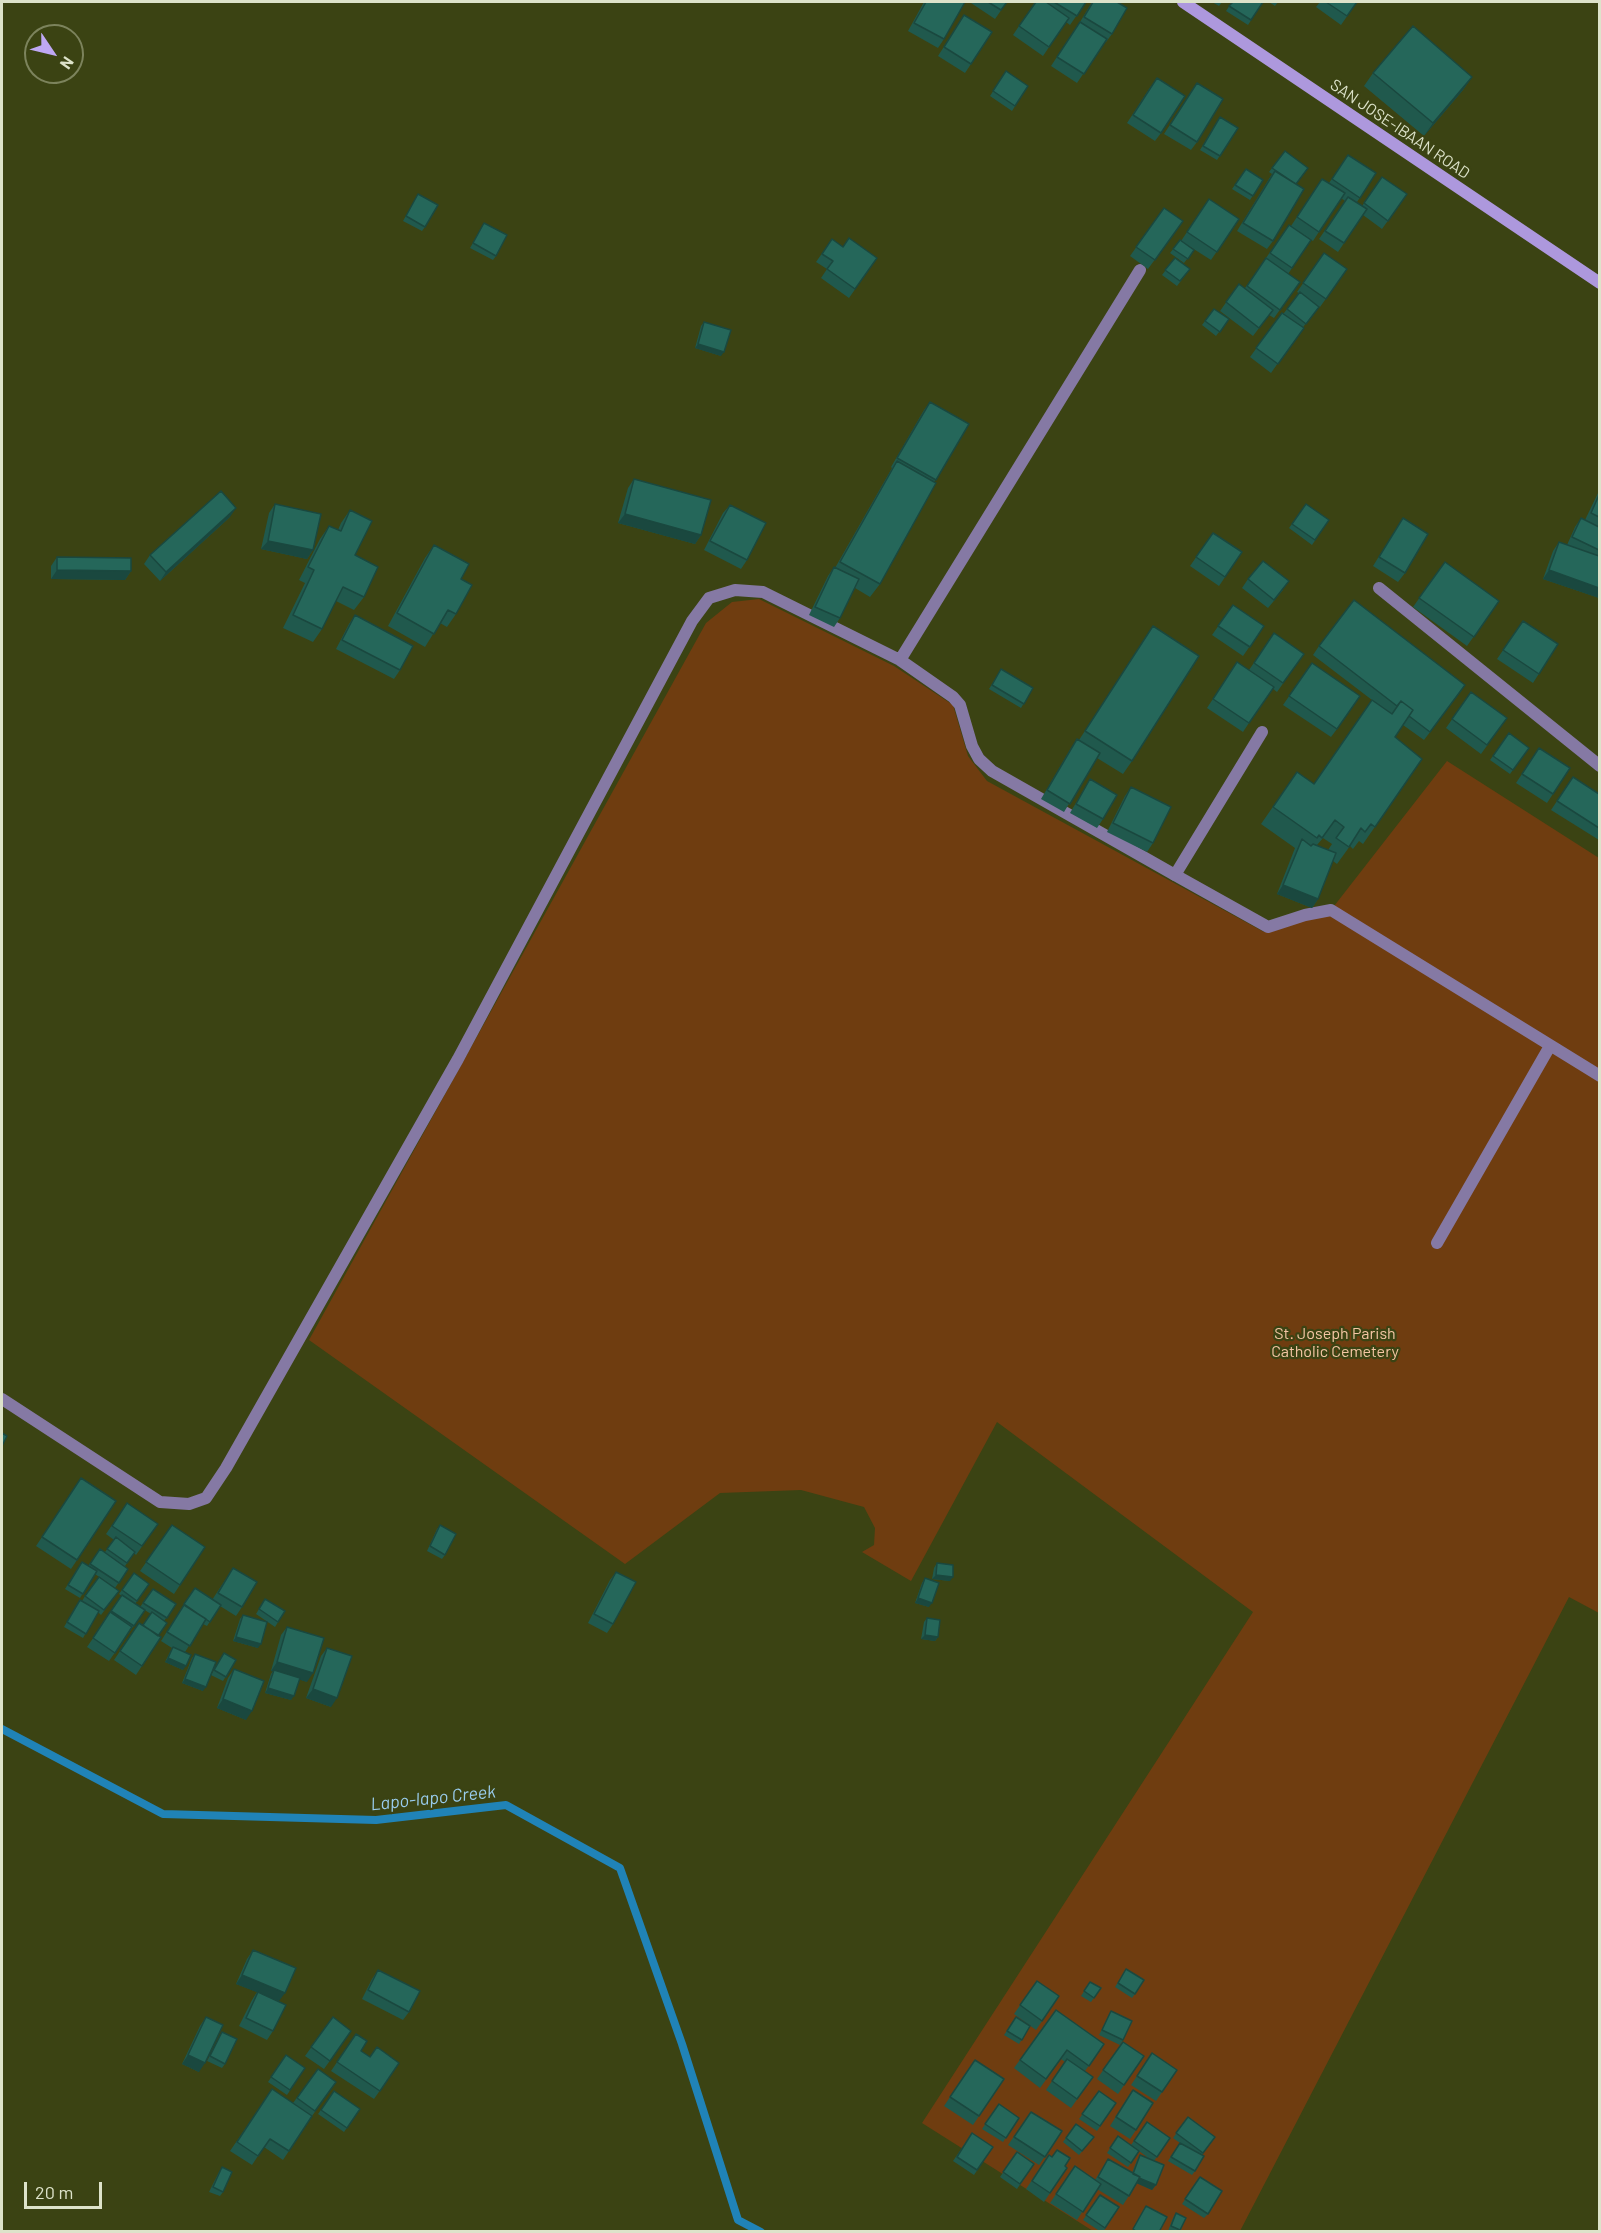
<!DOCTYPE html>
<style>
body{margin:0}
#map{position:relative;width:1601px;height:2233px;overflow:hidden;background:#3b4313;font-family:Barlow,sans-serif}
canvas{display:block}
.frame{position:absolute;inset:0;border:3px solid #dde3ca;pointer-events:none}
.north{position:absolute;left:24px;top:24px;width:60px;height:60px;box-sizing:border-box;background:#3b4313;border:2px solid #7c835c;border-radius:50%;rotate:125deg;font-size:16px;font-weight:700;line-height:24px;text-align:center;color:#dde3ca}
.north::after{content:'';display:block;margin:auto;width:21px;height:27px;background:#bfa8f4;clip-path:polygon(50% 0,100% 100%,50% 72%,0 100%)}
.scale{position:absolute;left:24px;top:2182px;width:78px;height:27px;box-sizing:border-box;border:3px solid #dde3ca;border-top:0;padding-left:8px;font-size:18px;line-height:21px;white-space:nowrap;color:#dde3ca;-webkit-text-stroke:4px #3b4313;paint-order:stroke}
</style>
<div id="map">
<canvas width="1601" height="2233"></canvas>
<div class="frame"></div>
<div class="north">N</div>
<div class="scale">20 m</div>
</div>
<script>
const g = document.querySelector('canvas').getContext('2d');
g.lineJoin = 'round';
function fill(path, color) { g.fillStyle = color; g.fill(path, 'evenodd'); }
const shape = rows => new Path2D(rows.map(r => 'M' + r).join(''));
function strokePath(path, color, width, dash) { g.strokeStyle = color; g.lineWidth = width; g.lineCap = dash ? 'butt' : 'round'; g.setLineDash(dash || []); g.stroke(path); }
function label(font, color, halo, rows, align = 'center') {
  g.font = font + ' Barlow,sans-serif'; g.lineWidth = 4.5; g.setLineDash([]); g.textBaseline = 'middle'; g.strokeStyle = halo; g.fillStyle = color; for (const [text, x, y, turn = 0] of rows) {
    g.save(); g.translate(x, y); g.rotate((+turn || 0) * Math.PI / 180); g.textAlign = isNaN(turn) ? turn : align; if (halo) g.strokeText(text, 0, 0); g.fillText(text, 0, 0); g.restore();
  }
}
const green = shape([
 [759,599,894,666,953,705,968,756,987,781,1264,932,1331,910,1447,761,1599,858,1599,1613,1569,1597,1240,2231,1093,2231,922,2123,1253,1612,997,1422,911,1581,862,1552,874,1545,875,1528,864,1507,801,1490,720,1493,625,1564,309,1340,706,623,732,602]
]);
const stream = shape([
 [2,1729,163,1814,376,1820,506,1805,620,1868,682,2044,738,2220,761,2232]
]);
const lane = shape([
 [1175,875,1268,927,1305,915,1331,910,1600,1076],
 [1437,1243,1550,1046]
]);
const street = shape([
 [1379,588,1600,766],
 [900,660,1140,270],
 [2,1399,160,1502,189,1504,206,1498,226,1468,458,1059,692,621,709,598,735,590,763,592,900,660,953,697,960,705,972,746,979,759,992,771,1175,875,1262,732]
]);
const secondary = shape([
 [1183,2,1600,283]
]);
const wall = shape([
 [924,2,965,2,944,39,938,48,908,31],
 [972,2,1007,2,995,19,971,3],
 [1034,2,1086,2,1070,25,1066,22,1043,56,1013,35,1035,2],
 [1092,2,1117,2,1112,34,1106,42,1105,42,1077,83,1051,66,1080,22],
 [1212,2,1222,2,1219,6],
 [1232,2,1263,2,1248,25,1226,11],
 [1269,2,1278,2,1275,6],
 [1320,2,1357,2,1341,25,1316,7],
 [964,15,971,64,965,73,938,56],
 [1006,71,1028,86,1012,111,990,96],
 [1373,73,1472,77,1463,90,1424,136,1364,86],
 [1197,83,1197,142,1191,150,1164,134],
 [1151,86,1161,133,1155,141,1127,123],
 [1217,122,1238,128,1217,160,1200,150],
 [1348,155,1376,173,1357,202,1362,206,1382,177,1407,194,1382,229,1363,215,1338,252,1319,239,1345,201,1341,198,1313,241,1297,230,1311,240,1288,274,1300,282,1274,318,1269,315,1253,336,1220,311,1239,284,1245,288,1289,225,1291,226,1322,179,1329,183],
 [1272,168,1296,184,1273,241,1267,249,1237,231,1272,174,1269,172],
 [1246,169,1263,180,1250,200,1232,189],
 [418,194,425,227,422,231,403,221],
 [1209,199,1239,219,1211,260,1181,241],
 [1164,208,1183,221,1148,269,1130,256],
 [484,223,496,256,493,260,470,248],
 [832,239,843,247,877,258,849,298,821,278,827,269,816,262],
 [1180,240,1194,250,1184,263,1170,253],
 [1324,253,1347,269,1320,307,1318,306,1271,373,1250,357,1282,313,1284,313,1299,293,1297,292],
 [1175,258,1190,269,1177,286,1162,275],
 [1214,309,1229,319,1216,336,1202,325],
 [704,322,721,356,695,348,701,326],
 [930,402,969,424,934,482,880,584,870,597,855,588,840,618,834,627,809,615,828,576,834,567,835,568,892,468,891,467,924,410],
 [634,479,701,535,695,544,618,523,628,488],
 [1599,491,1599,598,1543,579,1553,551,1559,542,1567,545,1575,527,1581,518,1585,520],
 [275,504,313,550,307,559,261,549,269,513],
 [1306,504,1329,520,1312,545,1289,528],
 [730,505,747,560,741,569,704,550,723,513],
 [350,510,355,555,364,597,354,610,336,601,322,629,313,642,283,628,305,583,299,580,320,539,329,526,338,530,341,523],
 [230,517,160,581,144,564,150,555],
 [1403,518,1405,573,1398,582,1373,566],
 [1213,533,1242,552,1219,586,1190,566],
 [434,545,461,579,456,614,447,627,440,623,425,647,388,626,425,558],
 [57,557,131,571,125,580,51,579,51,566],
 [1445,562,1499,601,1467,646,1413,607],
 [1248,579,1283,590,1268,608,1242,588],
 [1233,605,1264,626,1243,656,1212,635],
 [355,615,400,670,394,679,336,649,349,624],
 [1523,621,1558,644,1533,683,1497,659],
 [1153,626,1132,761,1123,774,1097,758,1064,812,1041,799,1071,748,1077,739,1079,740],
 [1274,633,1304,654,1277,692,1272,688,1243,732,1207,708,1237,662,1249,670],
 [1319,646,1459,694,1424,740,1403,725,1395,737,1422,759,1363,844,1359,841,1353,849,1350,846,1337,864,1333,861,1318,899,1312,908,1277,894,1295,848,1261,824,1297,772,1314,784,1372,700,1313,655],
 [1323,838,1332,844,1328,850,1317,845],
 [1312,663,1337,729,1331,737,1283,705],
 [1001,669,1033,688,1021,708,989,689],
 [1471,692,1507,718,1481,754,1446,728],
 [1509,733,1529,748,1510,774,1490,760],
 [1539,748,1570,768,1547,803,1516,783],
 [1573,777,1599,794,1599,840,1551,810],
 [1090,779,1103,819,1097,828,1070,813],
 [1131,787,1153,843,1147,852,1107,832,1125,796],
 [81,1478,77,1560,71,1569,36,1546],
 [127,1503,158,1524,136,1555,134,1553,125,1566,128,1569,115,1588,95,1574,80,1598,65,1589,82,1562,88,1566,100,1549,105,1552,114,1540,106,1534],
 [172,1525,205,1547,174,1594,140,1571],
 [440,1525,445,1555,442,1559,427,1551,437,1529],
 [937,1563,950,1581,932,1579,934,1568],
 [233,1568,242,1607,236,1616,220,1606,207,1626,203,1624,185,1652,183,1670,165,1662,172,1648,161,1641,181,1609,195,1588,212,1600],
 [616,1572,613,1624,607,1633,588,1623,610,1580],
 [134,1573,149,1584,135,1604,145,1610,109,1661,87,1647,122,1596,119,1594],
 [925,1578,929,1607,915,1603,922,1583],
 [153,1589,176,1604,164,1621,158,1636,161,1637,136,1675,114,1660,139,1623,143,1625,151,1614,140,1607],
 [119,1591,101,1615,98,1612,83,1638,64,1627,77,1605,82,1601,85,1596],
 [265,1599,285,1611,275,1627,256,1614],
 [243,1615,258,1648,233,1641,240,1619],
 [927,1618,938,1637,935,1641,921,1639,924,1622],
 [287,1627,307,1682,299,1679,291,1700,265,1693,271,1674,273,1671,271,1671,281,1635],
 [327,1648,331,1707,306,1698,321,1656],
 [224,1653,236,1660,223,1681,211,1675],
 [195,1654,203,1691,182,1683,192,1658],
 [234,1669,246,1720,217,1708,228,1678],
 [253,1950,279,2001,273,2031,267,2040,239,2026,252,2000,257,1992,236,1984,247,1959],
 [1126,1969,1135,1994,1132,1998,1115,1987],
 [378,1970,409,2012,403,2020,362,1999,372,1979],
 [1037,1981,1059,1996,1036,2030,1014,2014],
 [1090,1982,1101,1988,1091,2002,1081,1996],
 [1056,2010,1104,2044,1085,2071,1093,2077,1071,2108,1046,2090,1065,2062,1061,2059,1040,2088,1014,2068],
 [1111,2011,1123,2040,1120,2045,1099,2035],
 [206,2017,199,2072,182,2064,200,2026],
 [333,2017,351,2031,324,2069,305,2056],
 [1016,2017,1030,2026,1019,2044,1004,2035],
 [222,2032,225,2064,222,2068,207,2061],
 [356,2034,361,2051,370,2057,399,2063,374,2099,331,2071],
 [1123,2042,1144,2056,1118,2094,1097,2079],
 [1152,2053,1177,2070,1156,2101,1131,2085],
 [286,2055,305,2068,287,2095,268,2082],
 [975,2060,1004,2079,973,2125,944,2106],
 [318,2069,336,2082,312,2116,283,2160,264,2147,252,2165,230,2151,272,2089,293,2103],
 [334,2091,360,2109,344,2132,318,2114],
 [1099,2091,1116,2103,1097,2131,1079,2119],
 [1127,2099,1136,2130,1130,2139,1110,2126],
 [999,2104,1019,2118,1003,2142,982,2129],
 [1031,2112,1062,2131,1039,2165,1008,2145],
 [1188,2117,1215,2137,1202,2155,1195,2171,1192,2175,1168,2161,1180,2143,1173,2138],
 [1147,2122,1170,2138,1154,2161,1156,2185,1152,2190,1137,2183,1123,2205,1097,2189,1077,2220,1050,2203,1075,2166,1095,2180,1108,2159,1132,2173,1137,2160,1140,2155,1151,2160,1131,2145],
 [1076,2124,1094,2137,1079,2155,1063,2142],
 [972,2133,993,2147,974,2175,953,2161],
 [1118,2136,1139,2151,1128,2167,1107,2153],
 [1017,2152,1034,2164,1017,2189,1000,2177],
 [1049,2155,1067,2168,1044,2202,1026,2189],
 [222,2167,223,2192,220,2196,209,2192,219,2172],
 [1200,2177,1208,2214,1204,2218,1182,2204],
 [1100,2195,1119,2207,1103,2232,1101,2232,1083,2220],
 [1176,2213,1186,2218,1180,2232,1170,2232,1168,2231,1173,2218]
]);
const shadedWall = shape([
 [1472,77,1463,90,1424,136,1433,123],
 [698,344,724,352,721,356,695,348],
 [236,508,230,517,160,581,166,572],
 [625,514,701,535,695,544,618,523],
 [268,541,313,550,307,559,261,549],
 [57,570,131,571,125,580,51,579],
 [1549,570,1599,588,1599,598,1543,579],
 [1283,885,1318,899,1312,908,1277,894],
 [936,1575,953,1577,950,1581,932,1579],
 [918,1598,932,1603,929,1607,915,1603],
 [925,1635,938,1637,935,1641,921,1639],
 [236,1637,261,1644,258,1648,233,1641],
 [168,1658,186,1666,183,1670,165,1662],
 [277,1662,313,1673,307,1682,271,1671],
 [185,1679,206,1687,203,1691,182,1683],
 [268,1688,294,1696,291,1700,265,1693],
 [313,1689,337,1698,331,1707,306,1698],
 [223,1699,252,1711,246,1720,217,1708],
 [242,1975,285,1993,279,2001,236,1984],
 [188,2055,205,2063,199,2072,182,2064],
 [1132,2176,1156,2185,1152,2190,1129,2180]
]);
const building = shape([
 [926,2,965,2,944,39,914,23,926,2],
 [988,2,1007,2,1001,10,988,2],
 [1036,2,1046,2,1069,18,1049,47,1019,26,1036,2],
 [1054,2,1086,2,1077,16,1054,2],
 [1093,2,1117,2,1127,8,1112,34,1084,17,1093,2],
 [1233,2,1263,2,1251,20,1229,6,1233,2],
 [1326,2,1357,2,1347,16,1326,2],
 [964,15,992,32,971,64,944,47,964,15],
 [1080,22,1107,39,1084,74,1057,57,1080,22],
 [1413,26,1472,77,1433,123,1373,73,1413,26],
 [1006,71,1028,86,1015,106,993,91,1006,71],
 [1157,78,1185,96,1161,133,1133,115,1157,78],
 [1197,83,1223,99,1197,142,1170,125,1197,83],
 [1220,117,1238,128,1220,156,1203,146,1220,117],
 [1285,151,1308,168,1296,184,1272,168,1285,151],
 [1348,155,1376,173,1360,198,1332,179,1348,155],
 [1246,169,1263,180,1253,196,1235,185,1246,169],
 [1275,171,1304,189,1273,241,1243,223,1275,171],
 [1382,177,1407,194,1388,221,1364,203,1382,177],
 [1322,179,1345,193,1319,232,1297,217,1322,179],
 [418,194,438,205,425,227,406,216,418,194],
 [1348,197,1367,209,1344,243,1325,231,1348,197],
 [1209,199,1239,219,1217,252,1187,232,1209,199],
 [1164,208,1183,221,1155,260,1136,247,1164,208],
 [484,223,507,235,496,256,473,243,484,223],
 [1289,225,1311,240,1292,268,1270,253,1289,225],
 [849,238,877,258,855,289,827,269,833,261,822,254,832,239,843,247,849,238],
 [1180,240,1194,250,1188,259,1173,249,1180,240],
 [1324,253,1347,269,1326,299,1303,283,1324,253],
 [1175,258,1190,269,1180,281,1165,270,1175,258],
 [1266,258,1300,282,1280,310,1247,286,1266,258],
 [1239,284,1273,310,1259,328,1226,302,1239,284],
 [1300,292,1319,307,1306,324,1287,309,1300,292],
 [1214,309,1229,319,1220,332,1205,321,1214,309],
 [1282,313,1304,328,1278,364,1256,348,1282,313],
 [704,322,731,330,724,352,698,344,704,322],
 [930,402,969,424,936,480,897,458,930,402],
 [897,461,936,483,880,584,840,562,897,461],
 [634,479,711,500,701,535,625,514,634,479],
 [221,491,236,508,166,572,150,555,221,491],
 [1599,495,1599,517,1591,513,1599,495],
 [275,504,321,514,313,550,268,541,275,504],
 [1306,504,1329,520,1315,540,1292,524,1306,504],
 [730,505,766,523,747,560,710,541,730,505],
 [350,510,372,521,355,555,378,567,364,597,343,587,322,629,293,615,314,570,308,567,329,526,341,531,350,510],
 [1403,518,1428,534,1405,573,1379,557,1403,518],
 [1581,518,1599,527,1599,550,1572,537,1581,518],
 [1213,533,1242,552,1225,577,1196,557,1213,533],
 [1559,542,1599,556,1599,588,1549,570,1559,542],
 [434,545,469,564,461,579,472,585,456,614,448,610,434,634,397,613,434,545],
 [57,557,131,558,131,571,57,570,57,557],
 [1263,561,1289,581,1274,600,1248,579,1263,561],
 [1445,562,1499,601,1474,637,1419,598,1445,562],
 [834,567,859,579,840,618,815,607,834,567],
 [1354,600,1465,685,1430,732,1409,716,1413,710,1401,701,1397,706,1319,646,1354,600],
 [1233,605,1264,626,1250,647,1218,626,1233,605],
 [355,615,413,646,400,670,342,640,355,615],
 [1523,621,1558,644,1539,674,1503,650,1523,621],
 [1153,626,1199,656,1132,761,1085,731,1153,626],
 [1274,633,1304,654,1283,683,1254,663,1274,633],
 [1237,662,1274,687,1249,723,1213,699,1237,662],
 [1312,663,1360,696,1337,729,1289,696,1312,663],
 [1001,669,1033,688,1024,704,992,685,1001,669],
 [1471,692,1507,718,1487,745,1452,719,1471,692],
 [1372,700,1392,714,1401,701,1413,710,1395,737,1422,759,1375,827,1371,824,1365,832,1361,828,1349,847,1336,838,1344,827,1335,820,1322,838,1319,835,1317,838,1273,807,1297,772,1314,784,1372,700],
 [1509,733,1529,748,1513,770,1493,756,1509,733],
 [1077,739,1100,753,1070,804,1047,790,1077,739],
 [1539,748,1570,768,1553,794,1522,774,1539,748],
 [1573,777,1599,794,1599,828,1557,801,1573,777],
 [1090,779,1117,795,1103,819,1076,804,1090,779],
 [1131,787,1171,807,1153,843,1113,823,1131,787],
 [1302,839,1311,846,1313,844,1336,853,1318,899,1283,885,1302,839],
 [2,1433,7,1436,2,1446,2,1433],
 [81,1478,116,1501,77,1560,42,1537,81,1478],
 [127,1503,158,1524,142,1546,112,1526,127,1503],
 [172,1525,205,1547,180,1585,146,1562,172,1525],
 [440,1525,456,1534,445,1555,430,1546,440,1525],
 [116,1537,135,1552,127,1563,107,1549,116,1537],
 [100,1549,128,1569,119,1583,90,1564,100,1549],
 [82,1562,97,1571,83,1594,68,1585,82,1562],
 [937,1563,953,1565,953,1577,936,1575,937,1563],
 [233,1568,257,1582,242,1607,218,1593,233,1568],
 [616,1572,636,1582,613,1624,594,1614,616,1572],
 [134,1573,149,1584,137,1601,122,1590,134,1573],
 [99,1577,119,1591,104,1610,85,1596,99,1577],
 [925,1578,939,1583,932,1603,918,1598,925,1578],
 [195,1588,221,1605,210,1622,184,1604,195,1588],
 [153,1589,176,1604,167,1618,143,1603,153,1589],
 [122,1595,145,1610,134,1626,111,1611,122,1595],
 [265,1599,285,1611,278,1622,259,1609,265,1599],
 [80,1600,99,1611,86,1634,67,1622,80,1600],
 [184,1605,206,1619,190,1646,167,1632,184,1605],
 [110,1612,132,1627,115,1653,93,1638,110,1612],
 [152,1612,167,1623,158,1636,143,1625,152,1612],
 [243,1615,267,1622,261,1644,236,1637,243,1615],
 [927,1618,940,1620,938,1637,925,1635,927,1618],
 [139,1623,161,1637,142,1666,120,1651,139,1623],
 [287,1627,324,1638,313,1673,277,1662,287,1627],
 [173,1647,191,1655,186,1666,168,1658,173,1647],
 [327,1648,352,1656,337,1698,313,1689,327,1648],
 [224,1653,236,1660,226,1677,214,1670,224,1653],
 [195,1654,216,1662,206,1687,185,1679,195,1654],
 [234,1669,264,1681,252,1711,223,1699,234,1669],
 [274,1670,300,1678,294,1696,268,1688,274,1670],
 [253,1950,296,1968,285,1993,242,1975,253,1950],
 [1126,1969,1144,1980,1135,1994,1118,1983,1126,1969],
 [378,1970,420,1991,409,2012,368,1990,378,1970],
 [1037,1981,1059,1996,1042,2021,1020,2005,1037,1981],
 [1090,1982,1101,1988,1094,1998,1084,1991,1090,1982],
 [258,1992,286,2005,273,2031,246,2018,258,1992],
 [1056,2010,1104,2044,1089,2066,1067,2050,1046,2079,1020,2060,1056,2010],
 [1111,2011,1132,2021,1123,2040,1102,2030,1111,2011],
 [206,2017,223,2025,205,2063,188,2055,206,2017],
 [333,2017,351,2031,330,2061,311,2047,333,2017],
 [1016,2017,1030,2026,1022,2040,1007,2031,1016,2017],
 [222,2032,237,2039,225,2064,210,2056,222,2032],
 [356,2034,367,2041,361,2051,370,2057,377,2047,399,2063,380,2091,337,2062,356,2034],
 [1123,2042,1144,2056,1124,2085,1103,2070,1123,2042],
 [1152,2053,1177,2070,1162,2092,1137,2076,1152,2053],
 [286,2055,305,2068,290,2090,271,2077,286,2055],
 [1067,2059,1093,2077,1077,2099,1052,2081,1067,2059],
 [975,2060,1004,2079,979,2116,950,2097,975,2060],
 [318,2069,336,2082,315,2111,297,2098,318,2069],
 [272,2089,312,2116,289,2151,270,2139,258,2156,237,2142,272,2089],
 [1133,2090,1153,2103,1136,2130,1116,2117,1133,2090],
 [334,2091,360,2109,347,2128,321,2110,334,2091],
 [1099,2091,1116,2103,1100,2126,1082,2114,1099,2091],
 [999,2104,1019,2118,1006,2138,985,2124,999,2104],
 [1031,2112,1062,2131,1045,2157,1014,2137,1031,2112],
 [1188,2117,1215,2137,1203,2153,1176,2133,1188,2117],
 [1147,2122,1170,2138,1157,2157,1134,2141,1147,2122],
 [1076,2124,1094,2137,1082,2151,1066,2138,1076,2124],
 [972,2133,993,2147,977,2170,957,2157,972,2133],
 [1118,2136,1139,2151,1131,2163,1110,2148,1118,2136],
 [1180,2143,1204,2156,1195,2171,1171,2157,1180,2143],
 [1057,2150,1070,2158,1065,2166,1067,2168,1050,2193,1032,2181,1049,2155,1052,2157,1057,2150],
 [1017,2152,1034,2164,1020,2184,1003,2172,1017,2152],
 [1140,2155,1164,2165,1156,2185,1139,2178,1140,2177,1133,2174,1140,2155],
 [1108,2159,1140,2177,1129,2196,1098,2177,1108,2159],
 [1075,2166,1101,2184,1083,2212,1056,2194,1075,2166],
 [222,2167,232,2172,223,2192,213,2187,222,2167],
 [1200,2177,1222,2191,1208,2214,1185,2199,1200,2177],
 [1100,2195,1119,2207,1105,2228,1086,2215,1100,2195],
 [1146,2206,1167,2217,1159,2232,1137,2232,1133,2229,1146,2206],
 [1176,2213,1186,2218,1180,2230,1171,2226,1176,2213]
]);
const streetNames = [
 ["SAN JOSE-IBAAN ROAD",1400,129,34]
];
const parkNames = [
 ["St. Joseph Parish",1335,1334],
 ["Catholic Cemetery",1335,1352]
];
const waterNames = [
 ["Lapo-lapo Creek",433,1798,-6]
];
fill(green, '#6f3d10');
strokePath(stream, '#2083b7', 8);
strokePath(lane, '#8579a4', 12);
strokePath(street, '#8579a4', 12);
strokePath(secondary, '#ad98dd', 12);
fill(wall, '#20594d');
fill(shadedWall, '#1a483f');
fill(building, '#25675a');
strokePath(building, '#1a483f', 1.5);
label('16px', '#dde3ca', '#3b4313', streetNames);
label('16px', '#f5c6a4', '#3b4313', parkNames);
label('italic 18px', '#99cced', '#3b4313', waterNames);
</script>
